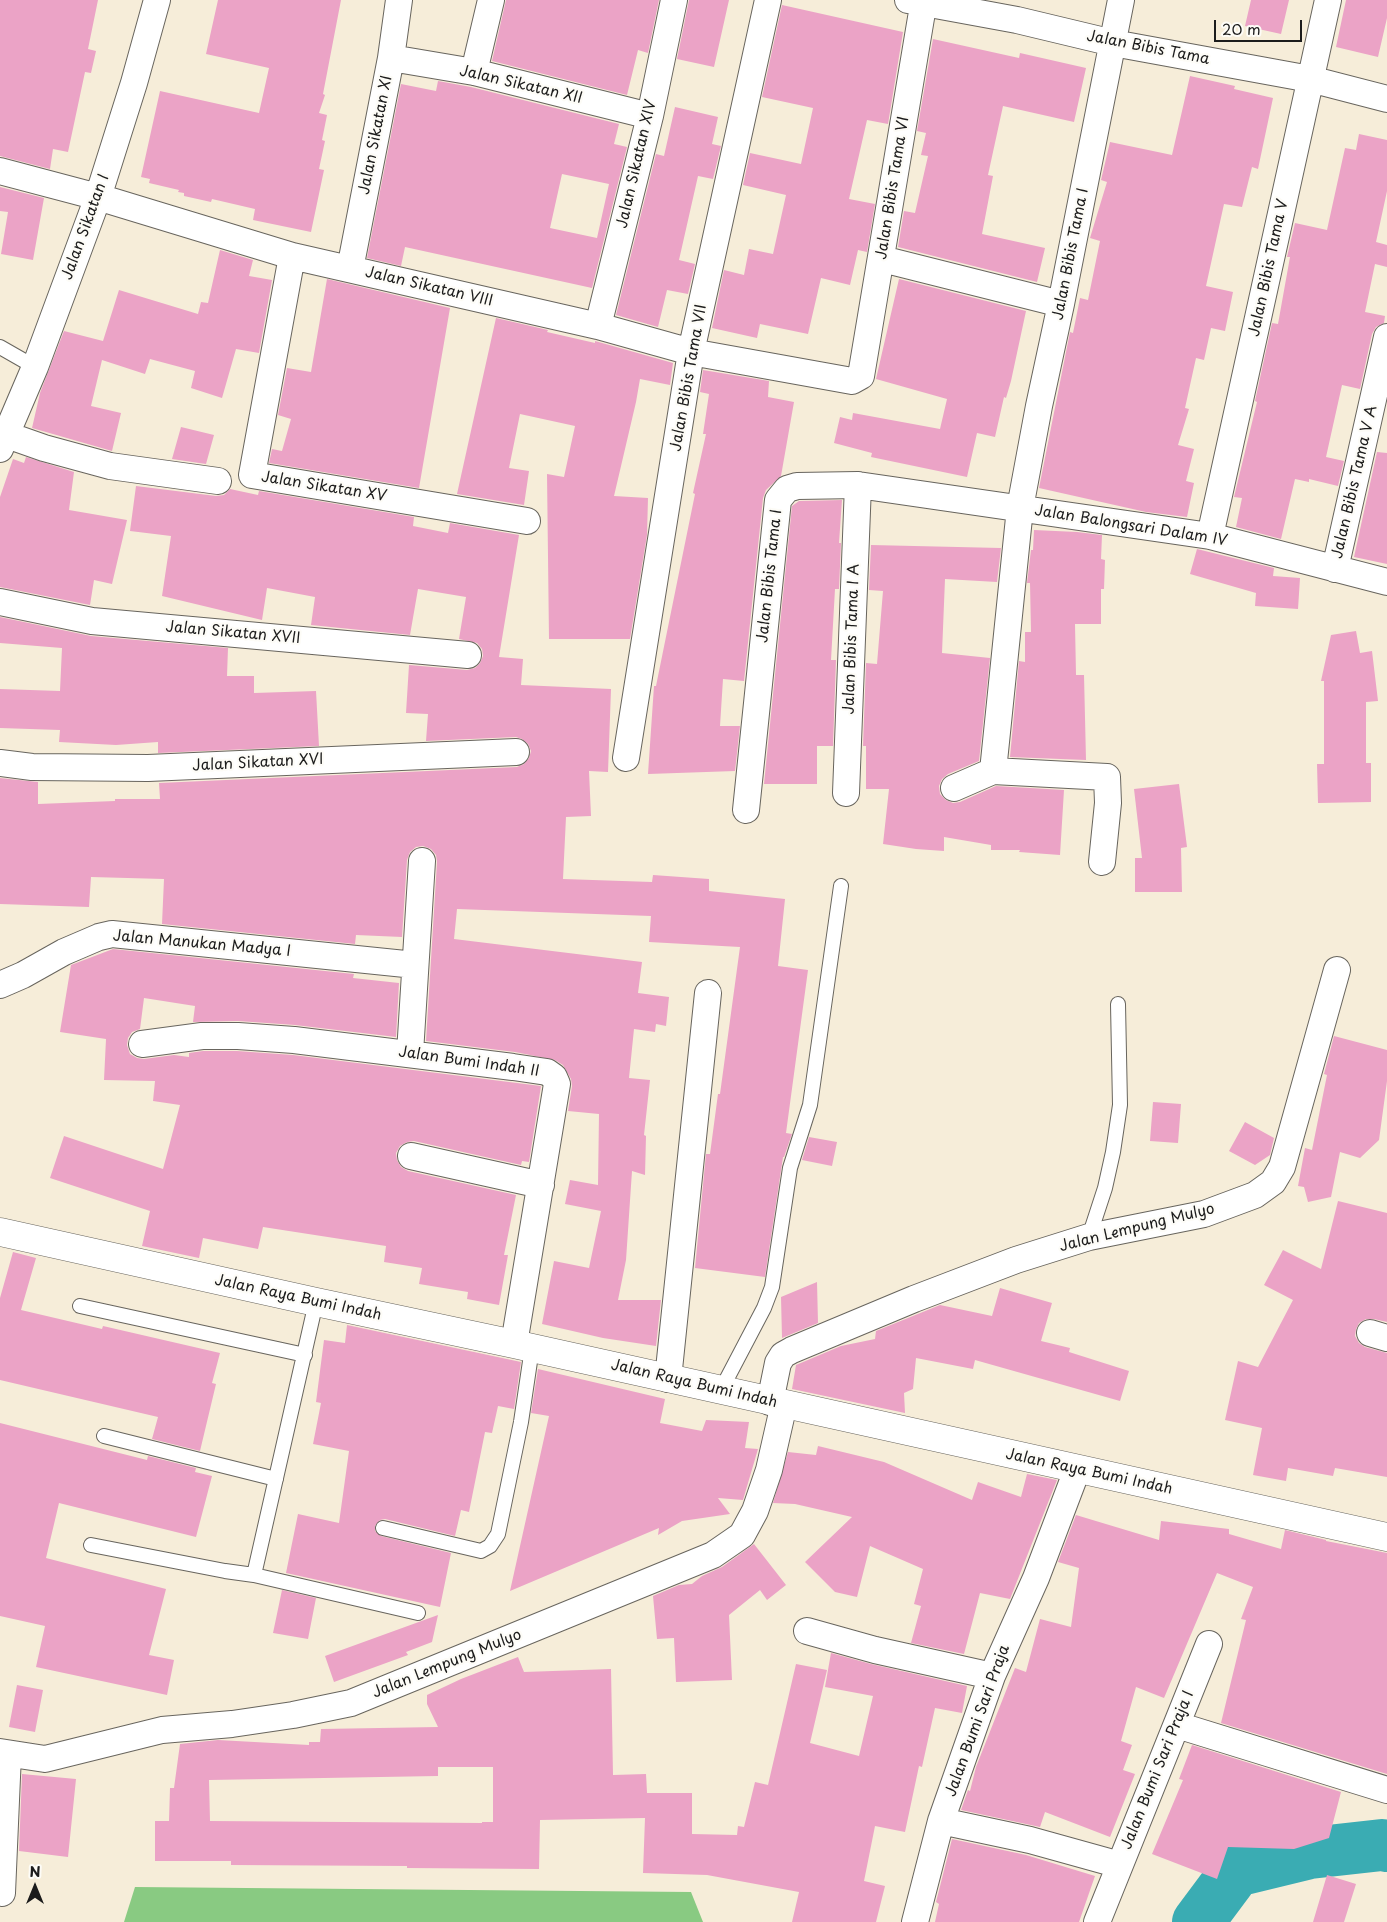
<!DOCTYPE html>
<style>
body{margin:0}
#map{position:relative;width:1387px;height:1922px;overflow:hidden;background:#f6edd9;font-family:"Playpen Sans",sans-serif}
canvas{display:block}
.north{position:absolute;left:10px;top:1862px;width:50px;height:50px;-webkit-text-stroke:4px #fdfcf7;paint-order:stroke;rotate:0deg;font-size:14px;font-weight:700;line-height:20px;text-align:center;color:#1c1c1c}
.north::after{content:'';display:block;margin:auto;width:18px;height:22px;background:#1c1c1c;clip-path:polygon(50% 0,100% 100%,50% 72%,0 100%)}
.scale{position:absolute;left:1214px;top:20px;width:88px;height:22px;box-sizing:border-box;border:2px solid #1c1c1c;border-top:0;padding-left:6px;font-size:15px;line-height:18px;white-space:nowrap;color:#1c1c1c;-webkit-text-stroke:4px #fdfcf7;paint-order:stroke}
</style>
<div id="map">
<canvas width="1387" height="1922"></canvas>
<div class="north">N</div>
<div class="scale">20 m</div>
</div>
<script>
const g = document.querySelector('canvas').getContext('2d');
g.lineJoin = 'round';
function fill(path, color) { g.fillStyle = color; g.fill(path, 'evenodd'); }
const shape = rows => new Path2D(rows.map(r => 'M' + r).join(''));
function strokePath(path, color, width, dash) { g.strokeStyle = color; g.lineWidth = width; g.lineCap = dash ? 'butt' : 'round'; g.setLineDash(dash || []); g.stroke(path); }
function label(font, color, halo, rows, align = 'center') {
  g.font = font + ' "Playpen Sans",sans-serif'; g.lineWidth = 4.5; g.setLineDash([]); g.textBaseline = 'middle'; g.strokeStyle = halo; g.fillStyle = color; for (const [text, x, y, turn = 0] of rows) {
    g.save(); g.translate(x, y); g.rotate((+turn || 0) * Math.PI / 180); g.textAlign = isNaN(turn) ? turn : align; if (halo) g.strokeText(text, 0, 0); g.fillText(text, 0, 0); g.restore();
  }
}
const green = shape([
 [135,1887,691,1892,703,1922,124,1922]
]);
const river = shape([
 [1198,1922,1236,1871,1310,1853,1382,1845,1387,1846]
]);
const building = shape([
 [0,0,98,0,88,49,96,51,91,73,85,72,68,152,53,149,50,169,0,156],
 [218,0,341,0,323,94,325,95,319,113,327,115,322,140,325,141,319,169,324,170,311,232,253,220,255,209,212,199,211,202,184,196,184,193,178,192,179,190,149,183,150,179,141,177,160,91,259,113,269,68,206,54],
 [506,0,659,0,648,53,638,50,627,95,492,61],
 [689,0,729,0,714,67,677,59],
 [1251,0,1289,0,1281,34,1245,26],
 [1346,0,1387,0,1387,18,1378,57,1336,47],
 [782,5,903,32,888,124,867,120,849,199,875,204,867,252,858,250,850,285,821,278,808,334,760,324,757,338,712,328,724,270,744,275,749,249,773,254,786,195,743,185,750,153,801,164,813,108,762,97],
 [933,39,1019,58,1020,53,1086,68,1074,122,1003,106,988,175,993,176,982,234,1045,248,1037,282,898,247,904,211,915,213,928,156,921,155,926,133,917,131],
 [1190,76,1235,86,1234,89,1273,98,1258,169,1252,167,1242,207,1224,204,1206,286,1233,292,1225,331,1211,328,1204,360,1196,358,1185,408,1189,409,1178,445,1194,449,1186,481,1194,483,1187,517,1146,512,1039,488,1070,332,1073,333,1080,298,1088,300,1100,241,1090,238,1107,182,1101,180,1110,142,1172,155],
 [438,81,471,87,619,124,614,144,627,147,592,288,405,247,401,266,367,258,401,84,436,91],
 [562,174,609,184,597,238,550,228],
 [675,107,718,117,712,144,721,146,713,179,698,176,679,260,695,264,688,294,667,290,658,327,616,315,656,154,664,156],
 [1359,134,1387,140,1387,191,1376,242,1387,245,1387,267,1375,264,1365,312,1385,316,1384,323,1376,327,1372,334,1360,389,1342,385,1326,457,1344,461,1338,486,1309,479,1309,482,1295,479,1281,539,1236,527,1242,498,1234,497,1257,402,1255,401,1272,323,1278,324,1290,257,1287,257,1295,223,1327,230,1345,148,1356,150],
 [0,187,44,198,33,260,1,254,8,212,0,211],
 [220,250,253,260,249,276,272,280,259,353,236,349,222,398,191,388,195,371,150,359,145,374,102,360,91,406,121,413,112,451,32,428,40,393,64,331,103,341,119,290,198,314,201,302,208,303],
 [327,279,450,308,419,488,269,463,272,449,282,451,291,419,278,415,287,368,311,372],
 [899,279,1026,311,1011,381,1006,398,1004,397,995,437,977,433,967,477,871,457,872,453,834,443,840,417,852,420,853,413,940,429,947,399,876,379],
 [496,318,548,330,547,332,595,343,595,341,673,363,670,385,640,379,636,402,614,496,648,498,647,535,630,639,549,639,547,474,564,477,575,426,520,414,509,468,529,471,524,505,457,494],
 [703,370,769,381,768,397,794,402,781,476,766,490,763,498,744,681,723,679,720,726,740,726,735,771,648,774,654,686,656,686,695,494,693,493,706,434,703,434,709,394,700,392],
 [181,427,214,435,206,464,172,459],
 [1377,452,1387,453,1387,564,1354,557],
 [26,457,74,472,69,510,127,520,112,584,94,580,90,605,0,587,0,497,13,459,24,463],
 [136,486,216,496,224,495,230,489,258,495,259,491,414,517,413,526,448,533,450,523,519,535,499,657,523,659,521,685,611,689,608,772,589,771,591,816,566,817,563,879,652,882,653,875,709,879,709,891,785,899,778,966,808,970,786,1133,792,1134,784,1157,783,1157,765,1277,695,1268,706,1154,710,1154,718,1094,720,1094,740,947,649,942,651,916,457,909,454,939,642,962,638,993,669,997,666,1026,656,1024,655,1032,634,1029,629,1078,650,1080,644,1135,646,1136,645,1175,632,1171,626,1260,618,1300,661,1300,656,1346,603,1338,542,1324,554,1261,589,1268,601,1211,565,1204,570,1180,598,1185,599,1114,568,1111,572,1086,571,1079,563,1065,555,1060,515,1052,426,1041,437,862,436,855,431,849,423,846,416,847,410,852,407,860,402,937,356,935,355,944,162,924,164,879,91,877,89,907,0,904,0,778,38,782,38,804,115,801,115,799,160,799,159,783,517,767,524,764,529,758,531,751,528,744,522,739,516,737,426,741,428,714,406,713,409,665,467,670,475,668,480,663,483,656,482,649,477,643,459,639,466,597,418,589,410,635,311,625,315,597,267,588,262,620,162,596,171,536,130,531],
 [842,500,839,543,841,543,839,589,835,589,831,660,836,660,833,746,817,746,817,784,764,784,792,506,799,501],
 [1034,530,1077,532,1102,535,1101,559,1105,560,1104,589,1101,589,1101,624,1075,624,1076,675,1084,675,1086,760,1010,757,1019,661,1025,662,1025,632,1031,632,1030,583,1027,583,1031,550,1033,550],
 [871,545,1001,548,997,582,945,579,942,653,990,658,979,761,948,774,942,779,939,786,940,794,946,800,953,803,960,802,996,786,1064,790,1060,855,1019,852,1020,850,991,850,991,845,944,837,944,851,916,849,883,844,889,789,866,789,866,746,863,746,866,663,877,664,883,591,869,590],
 [1197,549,1274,568,1273,576,1300,578,1298,609,1255,606,1256,593,1190,574],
 [0,617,91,636,228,648,227,676,254,676,254,693,316,691,319,746,158,753,158,742,116,745,59,742,60,730,0,728,0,689,60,691,62,648,0,643],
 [1356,631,1360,653,1372,651,1378,701,1366,702,1366,763,1371,763,1371,802,1318,803,1317,764,1324,764,1324,681,1321,681,1331,635],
 [1179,784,1187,847,1181,848,1182,892,1135,892,1135,858,1142,858,1134,789],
 [113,949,354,974,353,978,399,983,396,1037,295,1025,238,1021,193,1022,195,1006,144,998,140,1029,132,1032,128,1038,127,1045,130,1054,137,1058,144,1059,174,1055,189,1057,189,1053,203,1051,237,1051,293,1055,541,1086,529,1162,522,1161,521,1165,414,1141,407,1142,400,1146,396,1153,397,1160,401,1167,408,1171,516,1195,504,1255,508,1255,499,1305,467,1299,468,1292,419,1284,422,1268,384,1262,386,1246,263,1227,258,1249,203,1238,199,1258,142,1246,150,1211,50,1178,64,1136,163,1169,180,1105,153,1101,155,1081,104,1080,106,1039,60,1032,71,965],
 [1334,1036,1387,1050,1387,1081,1379,1140,1360,1158,1340,1152,1331,1197,1308,1202,1304,1187,1298,1186,1305,1148,1312,1150,1327,1075,1324,1074],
 [1153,1102,1181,1104,1178,1143,1150,1141],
 [1245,1122,1274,1138,1270,1155,1255,1165,1229,1151],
 [809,1137,837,1142,832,1166,802,1160],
 [1338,1201,1387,1213,1387,1322,1374,1319,1366,1319,1359,1323,1356,1329,1355,1336,1359,1343,1365,1347,1387,1353,1387,1477,1335,1468,1333,1476,1288,1468,1286,1481,1253,1475,1262,1428,1225,1420,1238,1361,1258,1367,1293,1300,1264,1285,1283,1250,1321,1269],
 [13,1252,36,1258,21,1310,102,1329,103,1326,220,1353,212,1383,216,1384,200,1451,152,1439,158,1417,0,1380,0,1298],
 [817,1282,818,1323,782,1338,781,1297],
 [1000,1288,1052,1303,1041,1341,1070,1348,1069,1352,1129,1371,1120,1401,975,1360,973,1369,916,1358,913,1389,904,1393,905,1413,792,1389,796,1365,841,1346,875,1339,876,1331,940,1305,992,1316],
 [347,1325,521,1362,514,1409,498,1406,492,1433,485,1432,469,1512,461,1510,455,1536,385,1519,380,1520,375,1526,375,1531,381,1536,451,1553,440,1607,286,1573,298,1514,339,1523,349,1451,313,1444,321,1403,316,1402,324,1340,345,1343],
 [538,1369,665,1399,660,1423,702,1431,706,1420,749,1422,745,1448,758,1449,743,1500,718,1498,730,1514,682,1521,658,1535,659,1528,510,1591,549,1416,531,1413],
 [0,1423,147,1460,148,1456,196,1468,195,1472,212,1476,196,1537,59,1503,46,1558,166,1589,149,1655,174,1660,167,1695,36,1667,45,1626,0,1616],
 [818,1446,884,1462,972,1500,978,1482,1021,1497,1027,1474,1057,1480,1010,1599,980,1593,964,1654,911,1643,921,1606,914,1604,923,1569,870,1546,857,1597,835,1592,805,1562,852,1517,795,1504,773,1503,788,1452,816,1455],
 [1076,1515,1159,1540,1161,1521,1229,1529,1229,1534,1281,1549,1285,1530,1326,1540,1326,1541,1387,1553,1387,1774,1221,1723,1246,1620,1241,1619,1253,1587,1217,1573,1164,1698,1136,1687,1121,1741,1132,1745,1123,1770,1135,1774,1110,1837,1045,1812,1040,1827,961,1810,968,1790,970,1791,976,1767,1015,1668,1026,1672,1040,1619,1071,1627,1079,1568,1058,1562],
 [754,1544,786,1585,767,1600,760,1590,729,1615,732,1680,676,1682,674,1638,657,1639,653,1596,679,1585,692,1584,702,1576,722,1567],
 [282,1590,316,1598,308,1639,273,1633],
 [438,1615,432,1642,406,1652,408,1655,334,1682,325,1656],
 [831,1653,871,1664,967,1686,962,1713,935,1708,922,1767,919,1766,905,1832,875,1826,864,1881,885,1886,876,1922,792,1922,799,1892,707,1875,643,1873,645,1818,540,1820,539,1869,407,1868,407,1866,231,1865,231,1861,155,1861,155,1821,169,1821,170,1788,174,1788,180,1744,218,1740,309,1745,309,1742,320,1742,321,1729,438,1727,427,1704,427,1695,461,1679,518,1657,524,1672,611,1669,613,1775,646,1774,647,1793,692,1793,692,1834,737,1835,738,1826,744,1827,755,1782,768,1785,796,1664,827,1670,810,1743,859,1756,873,1696,825,1687],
 [438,1767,493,1767,493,1822,482,1822,482,1823,210,1821,209,1780,438,1776],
 [17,1685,43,1690,35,1732,9,1727],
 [1192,1745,1341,1792,1329,1838,1294,1849,1228,1847,1217,1879,1152,1854,1183,1780,1179,1779],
 [22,1774,76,1779,68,1857,19,1851],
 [952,1839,1026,1855,1095,1876,1079,1922,935,1922,939,1904,936,1902],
 [1327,1875,1356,1884,1344,1922,1313,1922]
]);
const service = shape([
 [0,347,35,367],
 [1089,1237,1105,1188,1113,1152,1120,1105,1118,1004],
 [80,1306,305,1355],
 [721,1390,764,1308,772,1287,790,1168,810,1105,841,886],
 [104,1436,276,1479],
 [383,1528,481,1551,490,1546,498,1534,521,1422,532,1348],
 [91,1545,225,1571,254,1575,418,1613],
 [254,1575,316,1302]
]);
const minor = shape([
 [908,0,1017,20,1113,43,1310,79,1387,99],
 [391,58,474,72,650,116],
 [474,72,491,0],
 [0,171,98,197,292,256,598,326,691,352,852,381,861,376,924,0],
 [292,256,252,475,527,521],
 [882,259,1061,304],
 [350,269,391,58,399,0],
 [598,326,650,116,674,0],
 [7,435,44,448,110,466,218,481],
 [0,449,35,367,98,197,134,83,157,0],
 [1210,536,1328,0],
 [1335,569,1387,337],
 [0,602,92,621,468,655],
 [626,758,691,352,768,0],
 [0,763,32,767,148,768,516,752],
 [993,771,1020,508,1039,406,1061,304,1121,0],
 [954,788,993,771,1107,777,1108,803,1102,862],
 [846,793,858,485],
 [746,810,778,500,787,489,797,486,858,485,1210,536,1387,582],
 [0,985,23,975,64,952,99,937,112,934,415,965],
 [142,1044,202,1036,238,1036,294,1040,513,1067,547,1072,554,1077,557,1084,514,1344],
 [410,1053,422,861],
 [411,1156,541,1185],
 [1370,1333,1387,1338],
 [668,1379,708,993],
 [770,1402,778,1363,783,1355,792,1350,914,1299,1016,1260,1089,1237,1204,1214,1255,1195,1273,1182,1282,1167,1337,970],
 [807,1631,875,1650,992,1676],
 [1177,1725,1387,1790],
 [0,1752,45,1759,162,1730,232,1724,293,1715,351,1703,713,1555,742,1535,755,1511,769,1470,784,1404],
 [941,1821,1030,1840,1120,1865],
 [2,1893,8,1754],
 [915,1922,941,1821,992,1676,1036,1578,1077,1470],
 [1097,1922,1209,1644]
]);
const tertiary = shape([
 [0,1232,316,1302,514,1344,1387,1537]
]);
const streetNames = [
 ["Jalan Bibis Tama",1148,48,11],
 ["Jalan Sikatan XII",521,85,13],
 ["Jalan Sikatan XI",376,135,-79],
 ["Jalan Sikatan XIV",637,164,-77],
 ["Jalan Bibis Tama VI",893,188,-81],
 ["Jalan Sikatan I",86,227,-70],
 ["Jalan Bibis Tama I",1071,254,-79],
 ["Jalan Bibis Tama V",1269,268,-78],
 ["Jalan Sikatan VIII",429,287,13],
 ["Jalan Bibis Tama VII",689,378,-80],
 ["Jalan Bibis Tama V A",1355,482,-77],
 ["Jalan Sikatan XV",324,487,9],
 ["Jalan Balongsari Dalam IV",1131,526,9],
 ["Jalan Bibis Tama I",770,576,-84],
 ["Jalan Sikatan XVII",233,633,5],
 ["Jalan Bibis Tama I A",852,639,-88],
 ["Jalan Sikatan XVI",258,763,-3],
 ["Jalan Manukan Madya I",202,944,5],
 ["Jalan Bumi Indah II",469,1062,8],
 ["Jalan Lempung Mulyo",1137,1228,-14],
 ["Jalan Raya Bumi Indah",298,1298,12],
 ["Jalan Raya Bumi Indah",694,1384,13],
 ["Jalan Raya Bumi Indah",1089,1472,12],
 ["Jalan Lempung Mulyo",447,1664,-22],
 ["Jalan Bumi Sari Praja",978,1721,-70],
 ["Jalan Bumi Sari Praja I",1158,1770,-68]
];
fill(green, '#89ca82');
strokePath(river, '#3aacb3', 52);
fill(building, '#eba3c6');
strokePath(service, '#68655e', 16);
strokePath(minor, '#68655e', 28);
strokePath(tertiary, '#68655e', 29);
strokePath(service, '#fff', 14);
strokePath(minor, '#fff', 26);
strokePath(tertiary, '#fff', 28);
label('15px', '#1c1c1c', '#fdfcf7', streetNames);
</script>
